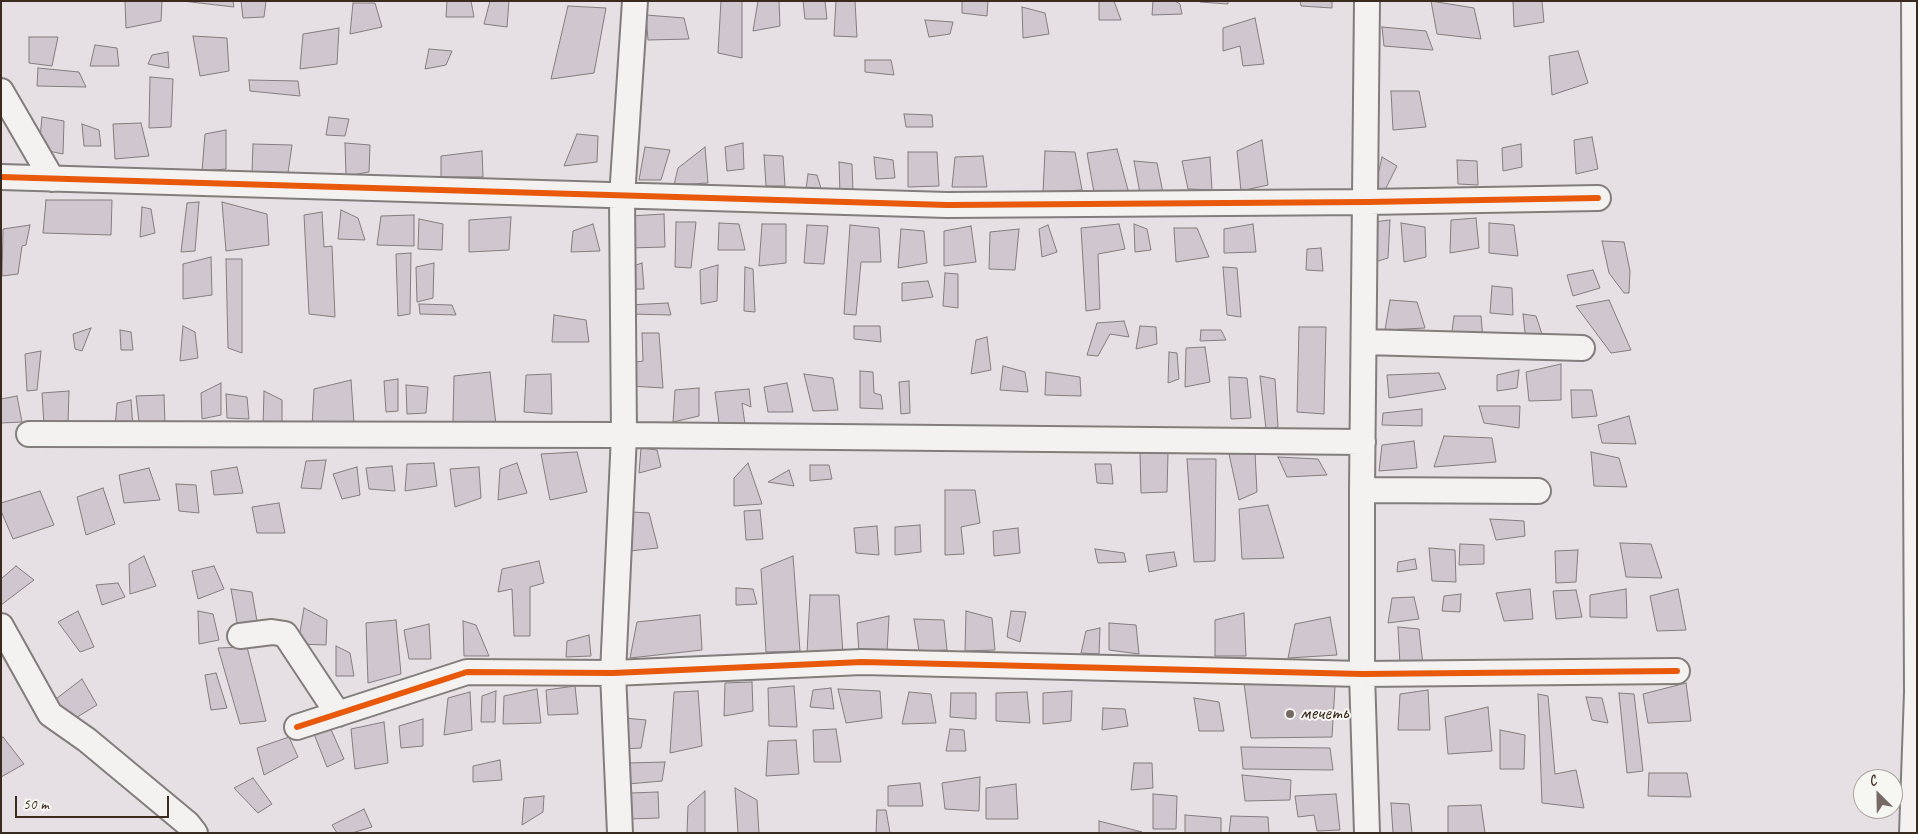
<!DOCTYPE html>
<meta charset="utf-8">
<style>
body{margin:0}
#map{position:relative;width:1918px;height:834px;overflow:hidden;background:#e6e0e5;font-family:Caveat,sans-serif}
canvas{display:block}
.frame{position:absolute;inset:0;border:2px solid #3b2a1e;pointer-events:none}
.north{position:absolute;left:1853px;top:769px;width:50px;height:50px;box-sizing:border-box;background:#f6f6f2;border:1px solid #aba49d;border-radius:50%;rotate:337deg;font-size:14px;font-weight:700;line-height:20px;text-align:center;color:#3b2a1e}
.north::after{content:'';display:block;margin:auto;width:18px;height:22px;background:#776a64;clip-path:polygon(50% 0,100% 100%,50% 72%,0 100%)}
.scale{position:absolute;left:15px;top:796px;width:154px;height:22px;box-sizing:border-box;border:2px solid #3b2a1e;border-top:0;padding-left:6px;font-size:15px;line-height:18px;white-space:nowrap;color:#3b2a1e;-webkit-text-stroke:4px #f6f6f2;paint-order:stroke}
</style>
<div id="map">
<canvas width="1918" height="834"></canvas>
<div class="frame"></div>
<div class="north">С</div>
<div class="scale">50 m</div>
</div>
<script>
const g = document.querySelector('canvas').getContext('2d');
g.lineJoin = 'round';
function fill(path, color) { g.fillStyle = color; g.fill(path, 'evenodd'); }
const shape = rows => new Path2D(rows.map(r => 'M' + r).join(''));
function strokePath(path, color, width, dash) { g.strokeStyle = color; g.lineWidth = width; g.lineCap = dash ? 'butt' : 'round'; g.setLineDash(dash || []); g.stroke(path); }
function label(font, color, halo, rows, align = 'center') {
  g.font = font + ' Caveat,sans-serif'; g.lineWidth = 4; g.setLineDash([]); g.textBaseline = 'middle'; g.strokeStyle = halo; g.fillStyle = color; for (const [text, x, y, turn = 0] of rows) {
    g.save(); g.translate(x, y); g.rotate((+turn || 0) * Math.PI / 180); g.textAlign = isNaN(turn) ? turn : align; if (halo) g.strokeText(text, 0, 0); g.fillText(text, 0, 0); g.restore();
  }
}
const building = shape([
 [125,1,162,1,161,21,126,28,125,1],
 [182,1,233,1,234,7,182,1],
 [241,1,266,1,264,17,243,18,241,1],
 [447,1,471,1,474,17,446,17,447,1],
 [490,1,509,1,507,27,484,24,490,1],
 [721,1,742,1,742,58,718,53,721,1],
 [758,1,779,1,780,26,753,31,758,1],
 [803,1,825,1,827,19,805,19,803,1],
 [836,1,855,1,857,37,834,36,836,1],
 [962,1,988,1,987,16,962,13,962,1],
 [1099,1,1114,1,1121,20,1099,20,1099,1],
 [1153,1,1175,1,1180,4,1182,14,1152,15,1153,1],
 [1228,1,1228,4,1200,2,1200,1,1228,1],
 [1300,1,1332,1,1332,8,1301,6,1300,1],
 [1431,1,1474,8,1481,39,1437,34,1431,1],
 [1513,1,1542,1,1544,22,1514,27,1513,1],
 [353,3,375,3,382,27,350,34,353,3],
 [568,6,606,8,594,73,551,79,568,6],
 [1022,7,1045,13,1049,34,1023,38,1022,7],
 [646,15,684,18,689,39,648,40,646,15],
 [1255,18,1264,64,1243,66,1240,46,1223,51,1223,28,1255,18],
 [925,20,953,22,950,34,929,37,925,20],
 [1382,27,1426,31,1433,50,1384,46,1382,27],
 [339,28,337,64,300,69,303,34,339,28],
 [193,36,227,38,229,71,200,76,193,36],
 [29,37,58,37,52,66,29,63,29,37],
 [95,45,117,48,119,66,90,66,95,45],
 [429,49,452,51,446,65,425,69,429,49],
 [1578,51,1588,83,1552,95,1549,56,1578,51],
 [168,52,169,68,148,64,152,55,168,52],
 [865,60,891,60,894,75,865,72,865,60],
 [38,68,79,72,86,87,37,86,38,68],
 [150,77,173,79,171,127,149,128,150,77],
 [249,80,298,81,300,96,250,91,249,80],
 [1391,91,1419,91,1426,127,1393,130,1391,91],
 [904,114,932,115,933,127,906,127,904,114],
 [42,117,64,121,63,154,39,149,42,117],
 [329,117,349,119,345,136,326,135,329,117],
 [141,123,149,156,115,159,113,124,141,123],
 [82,124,99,130,101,146,84,146,82,124],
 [226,130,226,169,202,171,205,134,226,130],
 [577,134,598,136,597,162,564,166,577,134],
 [1592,137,1598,169,1576,174,1574,140,1592,137],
 [1262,140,1268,185,1241,191,1237,151,1262,140],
 [345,143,370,145,369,172,346,176,345,143],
 [743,143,744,169,727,171,725,147,743,143],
 [253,144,292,145,288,173,252,173,253,144],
 [1521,144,1522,167,1503,171,1502,148,1521,144],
 [645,147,670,150,661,180,639,180,645,147],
 [705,147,708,183,674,185,678,168,705,147],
 [1117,149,1128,190,1095,198,1087,153,1117,149],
 [482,151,483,177,441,177,441,156,482,151],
 [1045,151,1075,152,1082,190,1043,192,1045,151],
 [908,152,937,152,939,186,908,187,908,152],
 [764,155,783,156,785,186,766,186,764,155],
 [983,156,987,187,952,187,955,157,983,156],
 [874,157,893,160,895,178,876,179,874,157],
 [1210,157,1212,190,1188,189,1182,161,1210,157],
 [1382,157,1397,166,1385,190,1375,188,1382,157],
 [1457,160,1477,161,1478,185,1458,184,1457,160],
 [1134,161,1157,163,1163,193,1140,193,1134,161],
 [839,162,852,164,853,193,840,194,839,162],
 [808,174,817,175,823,195,805,197,808,174],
 [46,200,112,200,111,235,43,233,46,200],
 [199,202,195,251,181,252,187,203,199,202],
 [222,202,267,214,269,245,226,251,222,202],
 [142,207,151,209,155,233,140,237,142,207],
 [341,210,358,218,365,240,338,239,341,210],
 [322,212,324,247,332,246,335,317,309,314,304,215,322,212],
 [664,214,665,247,629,248,630,216,664,214],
 [414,215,414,246,377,245,381,216,414,215],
 [511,217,509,250,469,252,469,220,511,217],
 [1476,218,1479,248,1450,253,1451,220,1476,218],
 [419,219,443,224,442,250,418,249,419,219],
 [1390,220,1388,258,1372,263,1374,222,1390,220],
 [676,222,696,222,691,268,675,267,676,222],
 [719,223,739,224,745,250,718,250,719,223],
 [1401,223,1425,227,1426,257,1404,262,1401,223],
 [1489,223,1514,225,1518,256,1489,253,1489,223],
 [593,224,600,251,571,252,573,231,593,224],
 [762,224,786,224,786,263,759,266,762,224],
 [1119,224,1125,249,1098,254,1100,309,1086,311,1081,228,1119,224],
 [1134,224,1147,229,1151,250,1135,252,1134,224],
 [1253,224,1256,252,1224,253,1224,229,1253,224],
 [30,225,26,245,22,246,18,274,2,276,3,229,30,225],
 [807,225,828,226,824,264,804,263,807,225],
 [850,225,879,228,881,262,861,262,856,315,844,314,850,225],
 [1048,225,1057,252,1042,257,1039,229,1048,225],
 [971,226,976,262,944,266,944,231,971,226],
 [1174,228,1197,228,1209,257,1176,262,1174,228],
 [901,229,924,231,927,263,898,268,901,229],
 [1019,229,1015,270,989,269,990,232,1019,229],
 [1602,241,1624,242,1630,271,1629,293,1624,293,1609,273,1602,241],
 [1321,248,1323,271,1306,270,1307,249,1321,248],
 [411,253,410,314,398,316,396,254,411,253],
 [211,257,212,295,183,299,183,264,211,257],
 [226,259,242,259,242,353,228,348,226,259],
 [434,263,433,298,417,302,416,267,434,263],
 [642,263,644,289,629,289,630,267,642,263],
 [718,265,717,301,701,304,700,270,718,265],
 [745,267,753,269,755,312,744,311,745,267],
 [1223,267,1237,268,1241,317,1227,315,1223,267],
 [1593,270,1600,288,1573,296,1567,275,1593,270],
 [945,273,958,274,958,308,943,306,945,273],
 [928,281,933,297,902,301,902,283,928,281],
 [1492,286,1512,288,1513,315,1490,313,1492,286],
 [1390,300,1417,302,1425,328,1385,330,1390,300],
 [1609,300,1631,350,1611,353,1576,306,1609,300],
 [668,303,671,315,631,314,628,305,668,303],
 [419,304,452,305,456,315,420,314,419,304],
 [1523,314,1536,316,1543,337,1526,342,1523,314],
 [554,315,586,320,589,342,552,342,554,315],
 [1454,316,1481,316,1483,339,1451,339,1454,316],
 [1124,321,1129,337,1110,334,1098,356,1087,355,1097,323,1124,321],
 [183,326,195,332,198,358,180,361,183,326],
 [854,326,880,326,881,342,854,339,854,326],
 [1140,326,1156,327,1157,344,1136,349,1140,326],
 [1299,327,1326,327,1324,414,1297,412,1299,327],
 [91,328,82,351,75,349,73,334,91,328],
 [120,330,131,332,133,350,121,350,120,330],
 [1201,330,1221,330,1226,340,1200,341,1201,330],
 [642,333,659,333,663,388,630,386,630,363,643,361,642,333],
 [987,337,991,370,971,374,976,340,987,337],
 [1205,347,1210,382,1185,387,1186,348,1205,347],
 [41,351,37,390,27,391,25,354,41,351],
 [1169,352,1177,353,1179,379,1168,383,1169,352],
 [1561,364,1561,400,1529,401,1526,372,1561,364],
 [1003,366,1025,372,1028,392,1000,390,1003,366],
 [1519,370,1517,388,1497,391,1497,375,1519,370],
 [860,371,873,372,874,393,881,395,883,409,860,408,860,371],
 [490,372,496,425,453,422,454,376,490,372],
 [1046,372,1080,377,1081,396,1045,395,1046,372],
 [1439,373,1446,389,1389,398,1387,375,1439,373],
 [551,374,552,414,524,412,526,375,551,374],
 [804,374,833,378,838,410,813,411,804,374],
 [1260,376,1275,379,1278,427,1266,429,1260,376],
 [1229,377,1247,378,1251,418,1231,419,1229,377],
 [398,379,398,411,386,412,384,381,398,379],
 [351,380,354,423,312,427,314,389,351,380],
 [909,381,910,413,901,414,899,382,909,381],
 [221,383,221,415,202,419,201,393,221,383],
 [787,383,793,412,768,412,764,387,787,383],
 [406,385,428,387,426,413,407,414,406,385],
 [699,388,699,416,673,422,675,390,699,388],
 [749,389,751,407,742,403,745,424,719,423,715,392,749,389],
 [1571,390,1592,390,1597,416,1572,418,1571,390],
 [69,391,68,423,44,426,42,393,69,391],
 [264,391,282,400,282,427,263,427,264,391],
 [226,394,247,397,249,419,227,418,226,394],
 [164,395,165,424,139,422,136,396,164,395],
 [17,396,22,422,1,423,1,399,17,396],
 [131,400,133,428,115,429,117,403,131,400],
 [1479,406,1520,406,1519,428,1484,423,1479,406],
 [1422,409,1422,426,1382,425,1383,413,1422,409],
 [1629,416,1636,444,1602,443,1598,425,1629,416],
 [1444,436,1492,438,1496,462,1434,467,1444,436],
 [1414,441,1417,468,1379,471,1382,445,1414,441],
 [641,448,657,450,661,467,639,473,641,448],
 [577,452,587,492,550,500,541,454,577,452],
 [1140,452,1168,453,1167,492,1141,493,1140,452],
 [1255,452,1257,492,1239,500,1229,454,1255,452],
 [1591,452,1619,458,1627,487,1594,486,1591,452],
 [1278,457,1318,459,1327,475,1287,477,1278,457],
 [1187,459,1216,459,1215,561,1194,562,1187,459],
 [326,460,321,489,301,488,306,461,326,460],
 [434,463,437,486,405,491,407,464,434,463],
 [517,463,527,493,498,500,500,469,517,463],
 [748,463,762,504,734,506,734,478,748,463],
 [1095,464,1111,464,1113,484,1097,483,1095,464],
 [810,465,829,465,832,479,810,481,810,465],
 [392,466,395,491,369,489,366,468,392,466],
 [237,467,243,493,214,495,211,471,237,467],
 [357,467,360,495,342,499,333,474,357,467],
 [479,467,481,498,455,507,450,469,479,467],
 [149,468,160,500,124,503,119,475,149,468],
 [789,470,794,486,768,482,789,470],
 [176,484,196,485,199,513,179,511,176,484],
 [103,488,115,524,86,535,77,497,103,488],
 [945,490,975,490,980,523,961,527,964,554,945,555,945,490],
 [40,491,54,525,13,539,1,511,1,503,40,491],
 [279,503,285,533,257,533,252,507,279,503],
 [1268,505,1284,558,1242,559,1239,509,1268,505],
 [760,510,763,539,746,540,744,511,760,510],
 [632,512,649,513,658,548,630,551,632,512],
 [1490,519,1524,521,1525,536,1496,540,1490,519],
 [920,525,921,552,895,555,895,527,920,525],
 [877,526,879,555,856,553,854,528,877,526],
 [1018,528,1020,553,994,556,993,531,1018,528],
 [1620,543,1651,544,1662,578,1626,577,1620,543],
 [1460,544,1484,545,1484,564,1459,565,1460,544],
 [1429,548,1455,550,1456,582,1432,581,1429,548],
 [1095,549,1124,553,1126,562,1098,563,1095,549],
 [1578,550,1576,582,1556,583,1555,551,1578,550],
 [1174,552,1177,566,1149,572,1146,555,1174,552],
 [144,556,156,586,130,594,129,564,144,556],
 [793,556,800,651,766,652,761,569,793,556],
 [1415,559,1417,569,1397,572,1398,562,1415,559],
 [539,561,544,583,530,587,530,636,514,636,512,589,498,592,502,569,539,561],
 [16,566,34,580,1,605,1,579,16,566],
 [214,566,224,589,198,599,192,571,214,566],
 [118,583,125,597,102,605,96,585,118,583],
 [736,588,753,589,757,604,736,605,736,588],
 [231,589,252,592,258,627,238,628,231,589],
 [1530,589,1533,619,1504,621,1496,593,1530,589],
 [1626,589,1627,618,1590,617,1590,595,1626,589],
 [1678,589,1686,630,1657,631,1650,596,1678,589],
 [1576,590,1582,617,1556,619,1553,591,1576,590],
 [1461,594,1460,612,1442,611,1444,596,1461,594],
 [810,595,839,595,843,654,807,653,810,595],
 [1414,597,1419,619,1388,623,1392,598,1414,597],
 [304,608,327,620,326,645,298,644,304,608],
 [78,611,94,647,80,652,58,622,78,611],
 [198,611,213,614,219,640,199,644,198,611],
 [966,611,992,618,995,650,965,651,966,611],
 [1011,611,1026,612,1020,642,1007,637,1011,611],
 [1244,613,1246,656,1215,656,1215,620,1244,613],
 [700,615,702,650,630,658,637,622,700,615],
 [889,616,887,652,859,653,857,623,889,616],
 [1330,617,1337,655,1288,658,1295,624,1330,617],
 [914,619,944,620,947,650,919,651,914,619],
 [396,620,401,674,368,683,366,623,396,620],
 [463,621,476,625,489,656,464,656,463,621],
 [1109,623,1136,625,1139,654,1109,650,1109,623],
 [429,624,431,659,409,659,404,630,429,624],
 [1398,627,1419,629,1423,665,1400,665,1398,627],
 [1100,628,1099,654,1081,653,1086,631,1100,628],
 [589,635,591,656,566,657,567,641,589,635],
 [336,646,350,653,354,676,336,676,336,646],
 [247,647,266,721,240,724,218,648,247,647],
 [216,673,227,708,211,710,205,675,216,673],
 [82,679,97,705,69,722,52,702,82,679],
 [752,682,753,711,724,716,725,683,752,682],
 [1244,683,1335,686,1332,737,1251,738,1244,683],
 [1686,683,1691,721,1648,723,1643,694,1686,683],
 [575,686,578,714,548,715,546,690,575,686],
 [794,686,797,727,769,726,768,688,794,686],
 [831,688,834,709,810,707,813,690,831,688],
 [537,689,541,723,503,724,504,696,537,689],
 [838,689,880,691,882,718,846,723,838,689],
 [1428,690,1430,730,1398,730,1400,694,1428,690],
 [496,691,495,722,481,722,482,696,496,691],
 [698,691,702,746,670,753,674,692,698,691],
 [1072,691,1071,721,1043,724,1043,693,1072,691],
 [470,692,472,730,444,735,448,698,470,692],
 [909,692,931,694,936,723,902,724,909,692],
 [1027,692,1030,723,996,721,996,693,1027,692],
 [951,693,976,693,976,719,950,717,951,693],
 [1619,693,1634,694,1643,771,1627,773,1619,693],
 [1538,694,1548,696,1555,774,1576,770,1584,808,1542,803,1538,694],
 [1586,697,1602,698,1608,723,1592,720,1586,697],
 [1194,698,1219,702,1224,731,1199,731,1194,698],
 [1488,707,1492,751,1448,754,1445,717,1488,707],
 [1103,708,1125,709,1128,726,1102,730,1103,708],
 [624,718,646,720,641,748,624,749,624,718],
 [423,719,423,746,401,748,399,726,423,719],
 [384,722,388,763,355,769,351,729,384,722],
 [329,725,344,759,327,767,314,734,329,725],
 [836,729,841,762,814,762,813,730,836,729],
 [950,729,964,730,966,751,946,751,950,729],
 [1500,730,1525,735,1524,769,1500,769,1500,730],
 [3,737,24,764,1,777,1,738,3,737],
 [289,737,298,757,264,775,257,748,289,737],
 [796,740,799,774,766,776,768,741,796,740],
 [1241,747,1330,748,1333,770,1243,769,1241,747],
 [500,760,502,780,473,782,473,766,500,760],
 [665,762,662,781,628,784,627,763,665,762],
 [1134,763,1152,763,1153,788,1131,790,1134,763],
 [1649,773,1687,773,1691,797,1648,796,1649,773],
 [1242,775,1291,780,1290,800,1245,801,1242,775],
 [980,777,979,811,945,809,942,783,980,777],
 [253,778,272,804,258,813,234,788,253,778],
 [920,783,923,806,888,806,888,786,920,783],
 [1016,784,1018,819,986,819,986,788,1016,784],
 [735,788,757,800,759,833,738,833,735,788],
 [705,791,705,833,687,833,688,806,705,791],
 [658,792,659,818,627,819,631,793,658,792],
 [1153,794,1177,796,1176,829,1153,829,1153,794],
 [1336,794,1340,830,1317,831,1314,815,1298,817,1295,796,1336,794],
 [544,796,543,812,522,825,524,798,544,796],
 [1391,803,1409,804,1412,833,1393,833,1391,803],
 [1481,805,1485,833,1448,833,1448,806,1481,805],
 [364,809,372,827,352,833,337,833,332,825,364,809],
 [877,810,886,810,890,833,876,833,877,810],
 [1185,815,1221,818,1221,833,1185,833,1185,815],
 [1231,816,1268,817,1269,833,1229,833,1231,816],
 [1099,821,1142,832,1099,833,1099,821]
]);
const street = shape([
 [1,91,52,179],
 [1,177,947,205,1367,202,1598,198],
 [1364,342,1582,348],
 [29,434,624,435,1363,442],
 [1362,490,1538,491],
 [1,626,50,714,87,740,188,824,195,833],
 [240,636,272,632,285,634,338,714],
 [297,727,467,672,613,673,862,662,1362,674,1677,671],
 [620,833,613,673,624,435,622,197,635,1],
 [1367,833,1362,674,1362,490,1367,1],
 [1912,833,1917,693,1914,1]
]);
const cycleway = shape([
 [1,177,947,205,1367,202,1598,198],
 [297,727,467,672,613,673,862,662,1362,674,1677,671]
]);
const markers = [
 [1290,714,5,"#776a64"]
];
const poiNames = [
 ["мечеть",1300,714]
];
fill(building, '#d0c6d0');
strokePath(building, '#837d7c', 1);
strokePath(street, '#837d7c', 28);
strokePath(street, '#f3f2f1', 24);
strokePath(cycleway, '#e8590c', 6);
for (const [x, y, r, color] of markers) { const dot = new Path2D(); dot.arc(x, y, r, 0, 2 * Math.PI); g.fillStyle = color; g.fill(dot); strokePath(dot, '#f6f6f2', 2); }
label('20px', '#3b2a1e', '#f6f6f2', poiNames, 'left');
</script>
